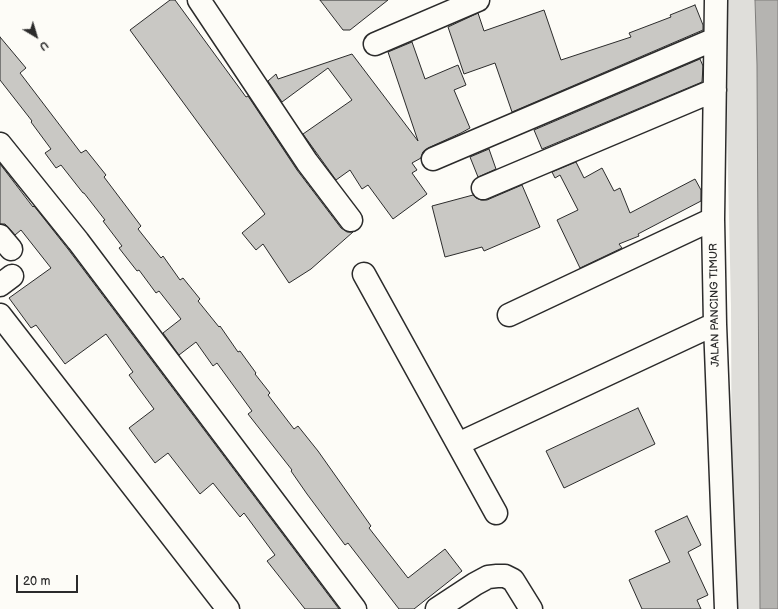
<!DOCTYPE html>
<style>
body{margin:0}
#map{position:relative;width:778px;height:609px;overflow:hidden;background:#fdfcf7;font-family:"Balsamiq Sans",sans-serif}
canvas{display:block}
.north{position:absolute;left:16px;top:16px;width:40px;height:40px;-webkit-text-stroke:3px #fdfcf7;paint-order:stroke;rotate:142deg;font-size:11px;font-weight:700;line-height:16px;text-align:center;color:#2b2b2b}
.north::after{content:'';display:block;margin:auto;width:14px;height:18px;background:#2b2b2b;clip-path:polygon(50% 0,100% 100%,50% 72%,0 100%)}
.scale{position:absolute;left:16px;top:575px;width:62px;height:18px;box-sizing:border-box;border:2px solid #2b2b2b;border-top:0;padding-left:5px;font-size:12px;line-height:14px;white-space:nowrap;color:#2b2b2b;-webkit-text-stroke:3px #fdfcf7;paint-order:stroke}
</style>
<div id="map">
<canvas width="778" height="609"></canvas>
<div class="north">U</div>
<div class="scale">20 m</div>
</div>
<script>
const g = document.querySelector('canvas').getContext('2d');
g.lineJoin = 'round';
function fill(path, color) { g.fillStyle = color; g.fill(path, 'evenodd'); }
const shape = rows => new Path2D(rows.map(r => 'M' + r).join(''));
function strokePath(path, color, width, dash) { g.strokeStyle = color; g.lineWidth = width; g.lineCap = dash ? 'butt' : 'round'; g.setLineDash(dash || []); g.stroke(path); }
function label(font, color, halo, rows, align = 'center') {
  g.font = font + ' "Balsamiq Sans",sans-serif'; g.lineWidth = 3.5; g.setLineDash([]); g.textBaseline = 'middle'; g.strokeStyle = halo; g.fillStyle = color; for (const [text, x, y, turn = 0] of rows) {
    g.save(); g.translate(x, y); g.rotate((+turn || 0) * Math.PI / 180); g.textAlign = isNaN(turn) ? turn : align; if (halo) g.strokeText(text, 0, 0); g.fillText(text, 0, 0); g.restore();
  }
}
const green = shape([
 [728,0,755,0,757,65,760,609,738,609,732,520,731,306,727,130]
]);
const water = shape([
 [755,0,778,0,778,609,760,609,757,65,755,0]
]);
const building = shape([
 [170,0,175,0,246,97,248,96,297,170,341,228,347,232,353,232,311,269,289,283,263,244,256,250,242,233,265,214,130,30,170,0],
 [320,0,388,0,350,30,343,30,320,0],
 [695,5,703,25,703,30,512,112,495,63,464,74,448,27,478,13,484,31,544,10,561,60,631,37,629,33,671,17,670,15,695,5],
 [0,37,26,68,20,73,81,153,86,150,106,175,104,177,141,226,138,229,161,258,163,256,180,280,183,278,200,299,198,301,219,327,220,326,238,352,240,351,256,373,255,374,270,393,268,395,294,429,298,426,318,451,371,526,369,528,408,578,445,549,462,571,414,609,399,609,348,543,345,545,307,494,291,471,292,470,248,414,252,411,217,363,213,366,196,342,179,355,163,333,181,319,159,291,156,293,139,270,137,271,119,248,122,246,103,221,105,220,84,193,83,193,61,165,56,168,45,153,51,149,31,122,32,121,0,80,0,37],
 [412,42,425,79,458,65,466,85,454,90,470,128,461,133,428,148,423,152,421,158,412,163,417,170,412,173,427,194,393,219,368,185,362,189,350,170,336,180,303,134,352,100,328,68,282,102,268,81,276,74,278,79,352,54,418,141,388,52,412,42],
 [700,59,703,66,702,82,542,149,534,130,700,59],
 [489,149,496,169,478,177,470,157,489,149],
 [576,162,584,178,602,168,614,191,620,188,630,213,695,179,701,190,701,201,638,234,639,236,619,244,622,248,580,268,557,220,578,210,560,175,555,178,552,172,576,162],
 [0,164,33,207,34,206,68,249,339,609,305,609,267,561,275,555,244,513,240,517,213,483,200,494,168,453,155,463,129,428,154,409,129,375,133,372,106,334,65,364,36,325,31,328,9,298,51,268,21,230,15,235,9,228,5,224,0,224,0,164],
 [522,185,540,227,484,251,482,247,445,257,432,206,473,195,476,198,481,200,487,200,522,185],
 [638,408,655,444,564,488,546,451,638,408],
 [687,516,701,545,688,552,708,595,697,600,701,609,642,609,629,580,670,562,655,531,687,516]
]);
const minor = shape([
 [199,0,307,162,351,220],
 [716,0,713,219,715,324,726,609],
 [375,44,478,0],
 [0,144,78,241,355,609],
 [433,159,715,39],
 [483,188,715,90],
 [0,236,11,249],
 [364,274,496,513],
 [0,285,12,276],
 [0,315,228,609],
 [509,315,713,219],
 [458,444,715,324],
 [437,609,475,584,488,577,497,576,505,576,513,580,531,609]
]);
const streetNames = [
 ["JALAN PANCING TIMUR",715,305,-91]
];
fill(green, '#dfdeda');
fill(water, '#b5b4b1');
strokePath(water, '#7e7d7b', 1);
fill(building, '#c9c8c4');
strokePath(building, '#2b2b2b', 1);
strokePath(minor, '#2b2b2b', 25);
strokePath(minor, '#fdfcf7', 22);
label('11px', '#2b2b2b', '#fdfcf7', streetNames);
</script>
